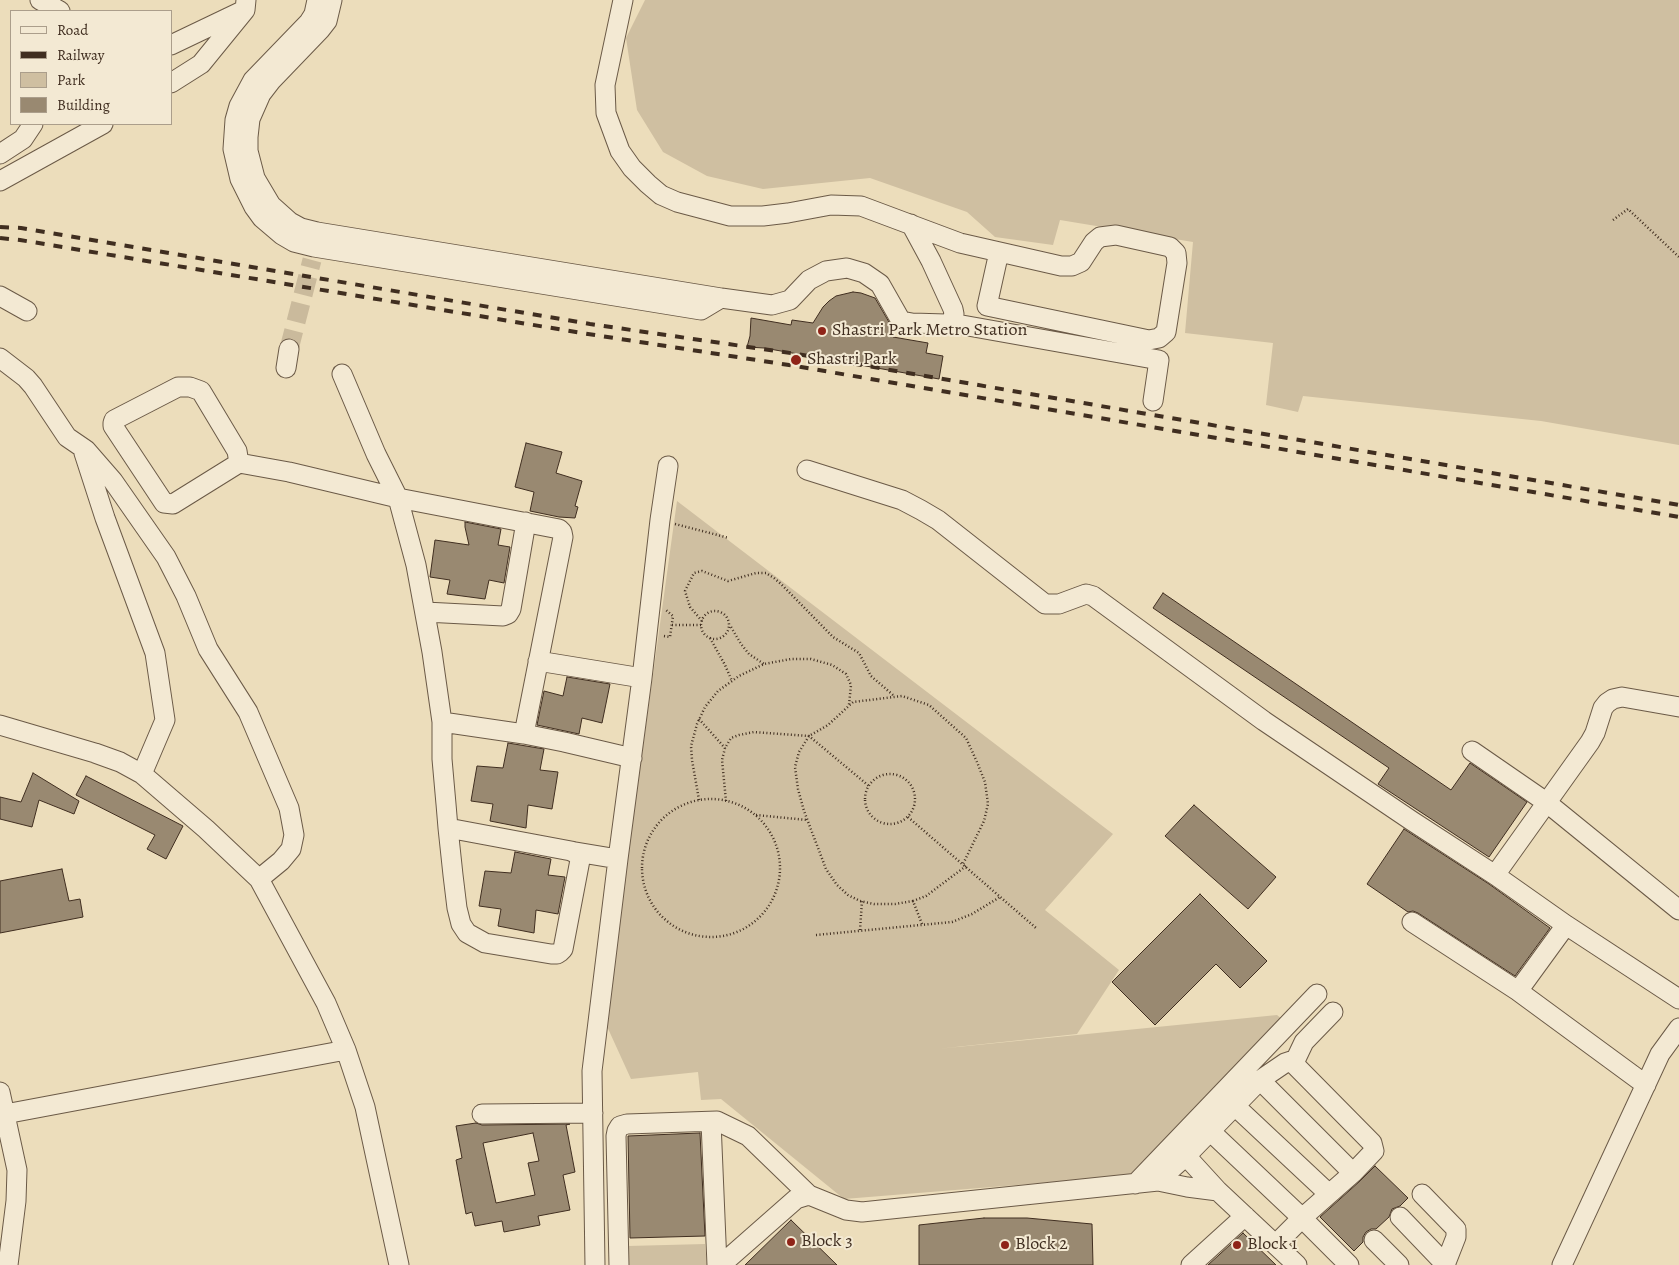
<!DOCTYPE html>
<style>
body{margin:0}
#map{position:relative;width:1679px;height:1265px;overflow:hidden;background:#ecddbb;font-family:Alegreya,serif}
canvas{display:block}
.legend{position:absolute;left:10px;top:10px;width:162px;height:115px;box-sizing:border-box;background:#f3e9d3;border:1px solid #ab9e8b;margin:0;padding:6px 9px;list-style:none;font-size:15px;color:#402e20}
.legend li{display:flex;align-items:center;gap:10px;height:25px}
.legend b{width:25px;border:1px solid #ab9e8b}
</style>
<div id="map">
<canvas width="1679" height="1265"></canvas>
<ul class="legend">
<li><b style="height:6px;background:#f3e9d3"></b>Road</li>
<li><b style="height:6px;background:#402e20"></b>Railway</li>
<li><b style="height:14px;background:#cfbfa1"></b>Park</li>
<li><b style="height:14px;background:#998971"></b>Building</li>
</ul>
</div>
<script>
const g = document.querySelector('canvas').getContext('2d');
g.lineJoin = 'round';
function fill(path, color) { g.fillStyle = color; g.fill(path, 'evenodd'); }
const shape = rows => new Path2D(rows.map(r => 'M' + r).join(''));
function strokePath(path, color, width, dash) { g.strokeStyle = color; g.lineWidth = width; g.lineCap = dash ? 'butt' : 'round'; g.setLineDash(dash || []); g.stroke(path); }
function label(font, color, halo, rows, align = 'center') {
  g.font = font + ' Alegreya,serif'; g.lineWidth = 4; g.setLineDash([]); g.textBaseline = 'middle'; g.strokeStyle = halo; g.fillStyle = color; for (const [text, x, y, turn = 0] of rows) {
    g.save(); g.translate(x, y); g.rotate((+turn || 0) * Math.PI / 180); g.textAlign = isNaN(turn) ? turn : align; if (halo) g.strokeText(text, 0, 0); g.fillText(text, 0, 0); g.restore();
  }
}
const green = shape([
 [645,0,1679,0,1679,445,1541,421,1303,396,1298,412,1266,405,1273,343,1185,333,1193,242,1060,220,1053,245,995,237,967,212,870,178,763,189,707,176,663,152,637,110,626,38],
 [677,501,1113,834,1045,910,1119,970,1077,1034,937,1049,1277,1015,1283,1020,1128,1176,844,1199,721,1099,701,1100,698,1072,631,1079,605,1022],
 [705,1244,707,1265,628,1265,628,1246]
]);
const building = shape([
 [853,292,861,293,875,298,893,329,893,337,928,343,926,353,943,356,939,379,764,348,747,347,750,336,751,318,791,325,792,320,813,323,823,307,829,301,836,296,853,292],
 [526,443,562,452,556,473,582,481,575,506,578,507,575,518,559,517,530,511,534,492,515,487,526,443],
 [465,522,501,529,498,545,510,547,504,583,489,580,485,599,447,594,450,580,430,577,435,540,469,545,465,527,465,522],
 [1163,593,1451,790,1470,763,1527,802,1489,857,1378,784,1389,768,1153,608,1163,593],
 [567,677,610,684,602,723,582,718,579,734,537,725,544,691,563,696,567,677],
 [508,743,544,749,540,770,558,772,552,809,528,805,526,828,490,821,493,804,471,801,477,766,503,768,508,743],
 [33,773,79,801,74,814,39,800,32,827,0,819,0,797,21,802,33,773],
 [86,776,183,826,166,859,147,849,155,835,76,795,86,776],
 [1194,805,1276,877,1248,909,1165,836,1194,805],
 [1404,829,1489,884,1550,928,1515,976,1418,913,1413,911,1408,912,1367,884,1404,829],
 [515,852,551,859,548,875,565,877,558,914,536,910,534,933,498,926,501,909,479,906,485,871,511,873,515,852],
 [62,869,69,901,80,899,83,917,0,933,0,881,62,869],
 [1200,894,1267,961,1240,988,1216,964,1155,1025,1112,982,1200,894],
 [476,1123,482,1125,570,1124,566,1125,575,1172,563,1175,570,1210,538,1216,540,1225,504,1232,502,1221,475,1226,472,1212,466,1214,456,1160,462,1158,456,1126,476,1123],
 [533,1133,539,1161,528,1163,535,1195,496,1203,483,1143,533,1133],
 [700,1133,705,1236,630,1238,628,1136,700,1133],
 [1375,1166,1408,1198,1400,1206,1392,1209,1389,1217,1376,1229,1371,1229,1366,1232,1363,1237,1363,1242,1354,1251,1320,1217,1360,1181,1375,1166],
 [984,1218,1027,1218,1092,1224,1093,1265,919,1265,919,1225,984,1218],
 [791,1220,837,1265,745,1265,791,1220],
 [1243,1233,1276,1265,1208,1265,1243,1233]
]);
const minorTunnel = shape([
 [289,349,312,260]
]);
const path = shape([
 [1613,220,1628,209,1679,257],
 [675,524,729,538],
 '701 625a14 14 0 1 1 28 0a14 14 0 1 1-28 0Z',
 [702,621,690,607,685,591,694,573,702,571,728,581,756,573,766,573,774,578,781,584,833,637,859,653,871,676,893,695],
 [672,625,701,625],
 [731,627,741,644,749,654,764,664],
 [664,636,670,637,673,616,666,610],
 [710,638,725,665,732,681],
 [699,719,725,748],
 '865 799a25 25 0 1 1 50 0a25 25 0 1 1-50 0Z',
 '642 868a69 69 0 1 1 138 0a69 69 0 1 1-138 0Z',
 [699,800,692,760,691,746,697,724,705,707,718,691,739,676,764,664,791,659,811,659,832,665,846,674,851,685,849,705],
 [726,801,722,760,725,748,731,738,739,735,754,732,809,736,869,786],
 [756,815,807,820],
 [908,817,1036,928],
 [913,901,895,904,874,904,860,901,848,895,837,885,826,869,804,811,798,789,795,767,799,752,809,736,828,725,853,702,902,696,929,705,966,738,977,762,985,782,988,804,984,821,963,864],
 [922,924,913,901,926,896,966,866],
 [860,930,862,901],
 [816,935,952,922,972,914,1000,897]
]);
const minor = shape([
 [40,0,60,11],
 [317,0,314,14,309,22,253,80,239,106,235,120,233,149,240,179,254,207,262,218,282,235,294,242,314,247,701,310,721,298],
 [332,0,327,21,320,30,271,81,261,94,250,119,248,137,248,151,255,178,271,205,290,222,301,228,317,232,721,298,772,305,790,300,809,280,826,271,847,268,864,273,880,284,901,321,912,323,946,324,951,323,954,314,953,309,931,261,911,224],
 [623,0,605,85,606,113,620,151,632,168,648,184,661,195,677,202,730,216,763,216,788,213,831,205,861,206,960,243,1061,266,1072,266,1081,262,1094,242,1100,237,1116,235,1170,247,1176,253,1177,263,1166,332,1159,338,1149,340,987,306,999,252],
 [171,45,240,12],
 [171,83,201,64,245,10,246,0],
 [0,154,23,139,33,124],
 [0,181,103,124],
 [0,296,27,311],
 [951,323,1159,360,1153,401],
 [0,358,26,378,33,386,67,437,86,450,113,481,166,557,186,596,208,649,248,712,289,808,294,835,291,849,281,861,259,879,326,1003,346,1050,365,1107,399,1265],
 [286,368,289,349],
 [84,453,105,518,155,653,165,720,142,774],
 [239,463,173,504,164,503,113,426,113,423,114,420,178,387,190,387,201,391,237,451,239,463,289,472,398,498,376,454,342,374],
 [807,470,902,500,921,510,938,520,1045,604,1059,604,1086,594,1093,596,1264,721,1412,821,1495,875,1566,925,1679,999],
 [425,612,503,616,508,614,511,609,526,522],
 [538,661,642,678],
 [442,722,524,734,564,742,632,758],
 [0,725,95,753,120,762,142,774,206,829,259,879],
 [1472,751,1546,802,1679,910],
 [448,828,571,851,579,855,580,860,563,949,560,952,557,954,551,954,485,943,467,933,461,924,457,908,453,875,448,828,446,804,442,759,442,722,432,652,416,565,398,498,559,529,562,532,563,537,524,734],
 [576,852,618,859],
 [1495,875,1590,742,1595,733,1603,708,1607,703,1613,699,1622,697,1679,707],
 [1412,922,1518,991,1646,1085],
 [1518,991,1566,925],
 [1294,1063,1304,1042,1333,1012],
 [1260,1080,1353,1173],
 [0,1092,17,1170,16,1201,8,1265],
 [1235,1106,1329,1194],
 [5,1114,346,1050],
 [482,1114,593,1113],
 [711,1122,717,1265],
 [1210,1131,1302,1218,1349,1265],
 [1186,1156,1158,1181,1187,1187,1218,1191],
 [1135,1184,1317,994],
 [1422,1194,1456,1229,1456,1237,1445,1265],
 [1400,1217,1446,1265],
 [1374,1240,1399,1265],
 [1276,1244,1302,1218,1353,1173,1374,1151,1372,1143,1291,1061,1285,1063,1260,1080,1186,1156,1218,1191,1297,1265],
 [595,1265,592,1071,618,859,642,678,660,520,668,466],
 [619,1265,616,1136,617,1131,620,1126,627,1124,717,1121,748,1136,809,1195],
 [721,1265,796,1199,809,1195,846,1210,862,1212,1158,1181],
 [1191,1265,1245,1216],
 [1562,1265,1660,1054,1679,1028]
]);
const rail = shape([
 [0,227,21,228,590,324,797,354,1679,505],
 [0,238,20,240,582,333,795,366,1679,517]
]);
const markers = [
 [822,331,5,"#8f2418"],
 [796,360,6,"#8f2418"],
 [791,1242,5,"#8f2418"],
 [1005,1245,5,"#8f2418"],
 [1237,1245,5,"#8f2418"]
];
const poiNames = [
 ["Shastri Park Metro Station",832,331],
 ["Shastri Park",807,360],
 ["Block 3",801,1242],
 ["Block 2",1015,1245],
 ["Block 1",1247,1245]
];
fill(green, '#cfbfa1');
fill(building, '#998971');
strokePath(building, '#402e20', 1);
strokePath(minorTunnel, '#caba9c', 19, [19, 9]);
strokePath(minor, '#6b5a47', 21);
strokePath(path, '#402e20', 2.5, [1, 2.5]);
strokePath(minor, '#f3e9d3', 19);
strokePath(rail, '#402e20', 4, [9, 9]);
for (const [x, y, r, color] of markers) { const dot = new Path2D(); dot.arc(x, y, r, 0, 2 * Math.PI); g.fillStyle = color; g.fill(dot); strokePath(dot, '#f3e9d3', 2); }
label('18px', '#402e20', '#f3e9d3', poiNames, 'left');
</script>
